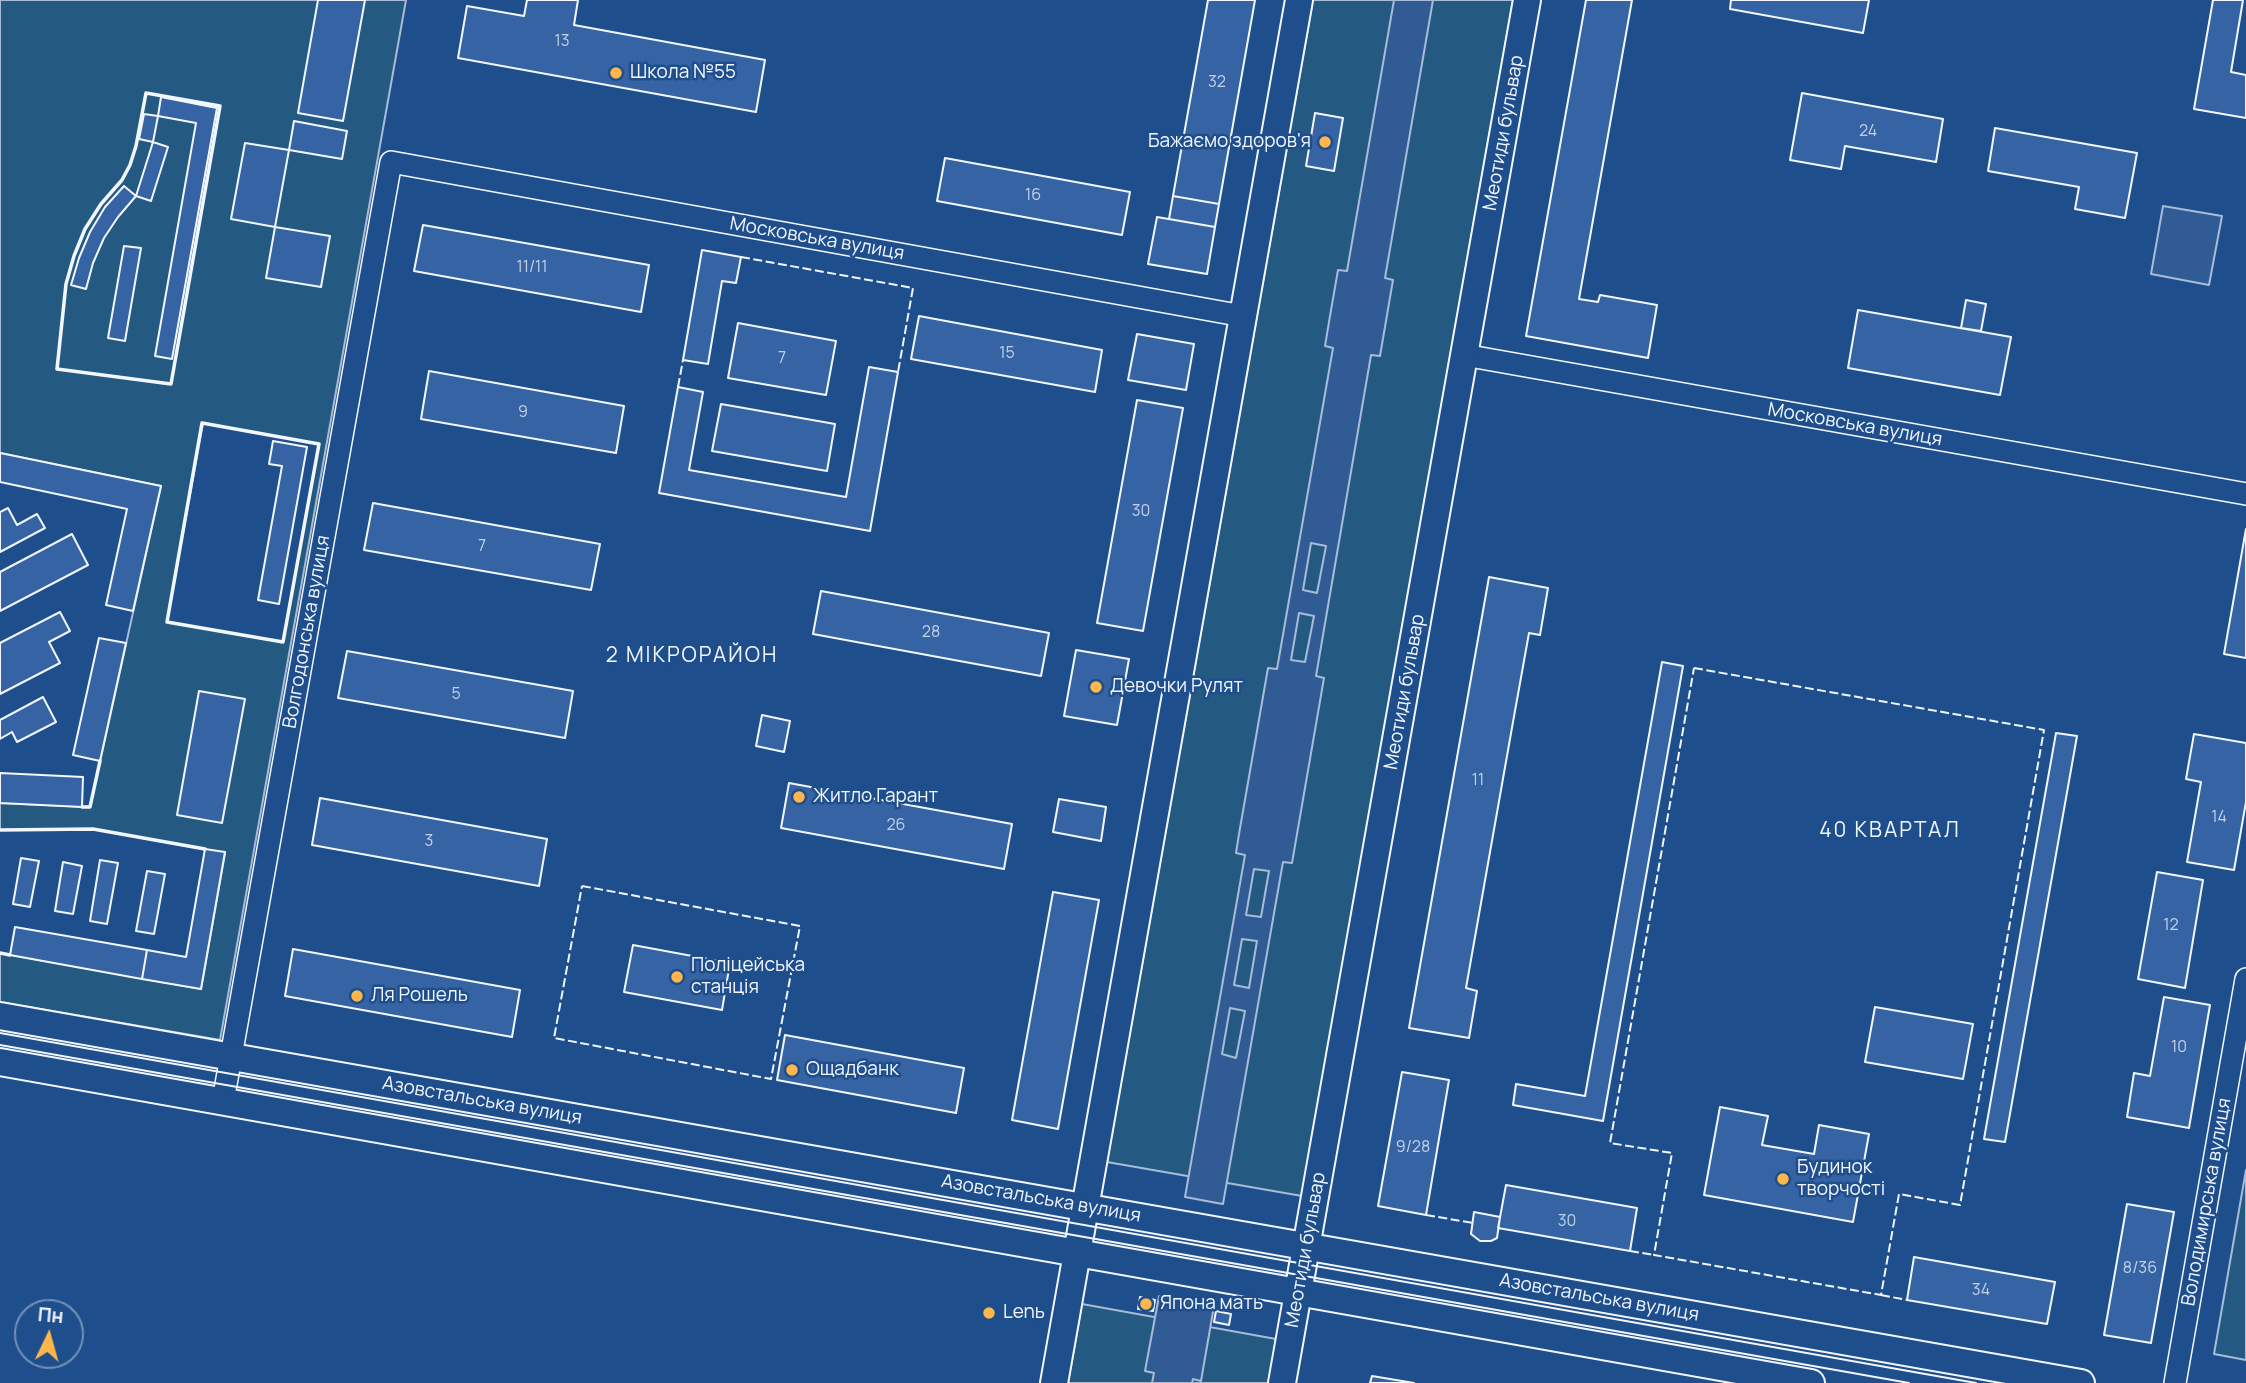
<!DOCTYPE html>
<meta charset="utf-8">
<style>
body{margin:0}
#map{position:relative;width:2246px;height:1383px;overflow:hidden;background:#1f4e8c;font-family:Manrope,sans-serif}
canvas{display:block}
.north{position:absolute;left:14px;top:1299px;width:70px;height:70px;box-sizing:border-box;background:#1f4e8c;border:2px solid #7391ba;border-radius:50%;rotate:5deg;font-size:19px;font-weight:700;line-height:28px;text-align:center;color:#f2f6ff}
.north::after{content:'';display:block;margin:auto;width:24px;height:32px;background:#ffb74d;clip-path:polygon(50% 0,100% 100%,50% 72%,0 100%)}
</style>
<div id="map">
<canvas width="2246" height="1383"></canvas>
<div class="north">Пн</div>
</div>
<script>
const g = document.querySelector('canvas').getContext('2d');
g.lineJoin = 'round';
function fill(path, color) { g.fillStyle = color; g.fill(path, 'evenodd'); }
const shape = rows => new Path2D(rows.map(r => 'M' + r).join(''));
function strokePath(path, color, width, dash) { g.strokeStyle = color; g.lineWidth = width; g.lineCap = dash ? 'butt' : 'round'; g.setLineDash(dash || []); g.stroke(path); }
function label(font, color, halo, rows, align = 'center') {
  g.font = font + ' Manrope,sans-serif'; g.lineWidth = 5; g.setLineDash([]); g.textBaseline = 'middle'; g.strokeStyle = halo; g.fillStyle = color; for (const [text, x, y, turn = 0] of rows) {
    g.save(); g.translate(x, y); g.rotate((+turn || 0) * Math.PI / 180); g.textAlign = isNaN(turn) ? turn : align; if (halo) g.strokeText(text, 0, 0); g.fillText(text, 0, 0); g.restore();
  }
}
const green = shape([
 [0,0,406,0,220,1040,0,1002,0,953,201,989,225,853,93,829,0,830,0,803,90,807,161,486,0,453,0,0],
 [203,423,319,444,283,642,167,622,203,423],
 [1313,0,1513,0,1302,1196,1107,1162,1313,0],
 [2246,1170,2246,1360,2214,1354,2246,1170],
 [1082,1304,1276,1339,1269,1383,1068,1383,1082,1304]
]);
const parking = shape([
 [1394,0,1433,0,1385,278,1393,280,1380,356,1371,355,1316,676,1324,678,1292,863,1283,862,1223,1204,1217,1203,1185,1197,1245,855,1236,853,1239,834,1268,668,1277,669,1333,348,1325,346,1330,316,1338,270,1347,271,1394,0],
 [1311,543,1326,546,1317,593,1303,590,1311,543],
 [1299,613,1314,616,1305,662,1291,660,1299,613],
 [1254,869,1269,871,1261,917,1246,915,1254,869],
 [1242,939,1257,941,1249,988,1234,985,1242,939],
 [1230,1008,1245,1011,1236,1058,1222,1054,1230,1008],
 [2163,206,2222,216,2209,285,2151,274,2163,206],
 [1159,1296,1214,1306,1201,1381,1193,1379,1192,1383,1152,1383,1154,1373,1145,1371,1159,1296]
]);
const building = shape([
 [318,0,365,0,343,121,298,113,318,0],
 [527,0,578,0,574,25,765,60,756,112,458,58,467,6,524,16,527,0],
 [1208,0,1255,0,1219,204,1173,196,1208,0],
 [1586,0,1632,0,1579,299,1598,302,1600,295,1657,305,1648,358,1526,336,1586,0],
 [1731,0,1869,0,1863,33,1730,9,1731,0],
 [2213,0,2243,0,2231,72,2246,75,2246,118,2194,109,2213,0],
 [1802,93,1943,119,1936,162,1845,146,1841,169,1790,160,1802,93],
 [161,97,217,108,172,359,155,356,196,123,158,116,161,97],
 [1315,113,1343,118,1334,171,1306,166,1315,113],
 [144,114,158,116,153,142,139,139,144,114],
 [294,121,347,131,342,159,289,150,294,121],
 [1995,128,2137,153,2125,218,2075,209,2079,187,1988,171,1995,128],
 [153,142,168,147,151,201,136,196,153,142],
 [245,143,289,150,275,227,231,219,245,143],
 [945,158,1130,192,1122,235,937,201,945,158],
 [124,186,136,196,118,217,104,238,93,263,86,289,71,285,79,258,90,232,105,207,124,186],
 [1173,196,1219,204,1215,227,1169,219,1173,196],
 [1157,217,1215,227,1207,274,1148,264,1157,217],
 [423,225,649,265,641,312,414,271,423,225],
 [275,227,330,236,321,287,266,278,275,227],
 [124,246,141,248,125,341,108,338,124,246],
 [702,250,741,257,736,283,722,281,708,364,683,360,702,250],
 [1966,300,1986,304,1981,331,1961,328,1966,300],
 [1858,310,2011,337,2000,395,1848,368,1858,310],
 [919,316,1102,350,1095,392,911,359,919,316],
 [738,323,836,341,826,395,728,378,738,323],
 [1137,334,1194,344,1186,390,1128,380,1137,334],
 [869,367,898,372,870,531,659,493,678,387,703,392,689,470,846,497,869,367],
 [429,371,624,406,616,453,421,419,429,371],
 [1137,400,1183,408,1143,631,1097,623,1137,400],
 [721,404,835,424,827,471,712,451,721,404],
 [273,441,307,447,279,604,258,600,282,466,269,464,273,441],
 [0,453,161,486,133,611,106,605,127,509,0,482,0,453],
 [373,503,600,544,591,590,364,550,373,503],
 [8,508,17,525,37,514,45,528,0,552,0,512,8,508],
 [2246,529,2246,658,2224,654,2246,529],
 [72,534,88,565,0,611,0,572,72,534],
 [1489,577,1548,588,1540,635,1529,633,1513,722,1466,988,1477,991,1469,1038,1409,1028,1489,577],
 [821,591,1049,633,1041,676,813,634,821,591],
 [60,612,70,631,49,642,60,663,0,694,0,643,60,612],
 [99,638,126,643,100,761,73,755,99,638],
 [1076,650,1129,659,1117,725,1064,716,1076,650],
 [347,651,573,691,565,738,338,698,347,651],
 [1662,662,1683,666,1603,1121,1513,1105,1516,1084,1585,1096,1662,662],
 [199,691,245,699,222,823,177,815,199,691],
 [43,697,56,722,17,742,12,732,0,739,0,720,43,697],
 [762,715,790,721,784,752,756,746,762,715],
 [2056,733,2077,736,2005,1142,1984,1139,2056,733],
 [2194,734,2246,743,2246,802,2234,870,2187,862,2201,782,2186,779,2194,734],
 [0,773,83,777,82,807,0,803,0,773],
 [789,783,1012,824,1004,869,781,828,789,783],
 [320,798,547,839,539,886,312,845,320,798],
 [1059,799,1106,807,1101,841,1053,832,1059,799],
 [205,849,225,852,201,989,142,979,147,950,186,957,205,849],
 [21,858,39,861,30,907,13,904,21,858],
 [100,860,118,863,107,924,90,921,100,860],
 [63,862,82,866,73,914,55,911,63,862],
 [147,871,165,874,154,934,136,931,147,871],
 [2157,872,2203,880,2185,988,2138,979,2157,872],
 [1053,892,1099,900,1058,1129,1012,1120,1053,892],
 [15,927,147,950,142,979,10,955,15,927],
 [633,945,730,963,722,1010,624,992,633,945],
 [293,949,520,990,512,1037,285,996,293,949],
 [2164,997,2210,1005,2189,1128,2127,1117,2134,1073,2150,1076,2164,997],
 [1875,1007,1973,1024,1963,1079,1865,1062,1875,1007],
 [785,1035,964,1068,956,1113,777,1080,785,1035],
 [1402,1072,1449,1080,1426,1215,1378,1206,1402,1072],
 [1720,1107,1768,1116,1762,1145,1814,1154,1819,1125,1869,1134,1853,1222,1704,1195,1720,1107],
 [1506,1185,1637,1208,1630,1251,1498,1228,1506,1185],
 [2127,1204,2174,1212,2151,1343,2104,1335,2127,1204],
 [1474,1212,1500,1217,1497,1238,1491,1241,1480,1241,1471,1234,1474,1212],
 [1914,1257,2055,1282,2047,1324,1907,1300,1914,1257],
 [1140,1297,1155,1300,1153,1311,1138,1309,1140,1297],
 [1216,1311,1231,1314,1229,1325,1214,1322,1216,1311],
 [1372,1376,1414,1383,1370,1383,1372,1376]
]);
const minor = shape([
 [1464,355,2246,494],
 [223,1101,391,162,1243,316],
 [2175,1383,2246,979]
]);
const tertiary = shape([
 [0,1016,2081,1383],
 [0,1062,1811,1383],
 [1054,1383,1299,0],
 [1282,1383,1527,0]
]);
const tram = shape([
 [0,1033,1976,1383],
 [0,1045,1909,1383]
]);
const fence = shape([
 [741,257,913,288,898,372],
 [678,387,683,360],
 [1694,668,2044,730,1960,1205,1899,1194,1881,1295,1654,1255,1672,1153,1610,1143,1694,668],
 [582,886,800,926,771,1079,554,1038,582,886],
 [1426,1215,1473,1223],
 [1630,1251,1654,1255],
 [1881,1295,1907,1300]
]);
const wall = shape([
 [146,93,220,106,171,384,57,369,66,284,74,256,85,229,101,204,122,180,130,165,136,146,146,93],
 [202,423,319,444,283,642,167,622,202,423],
 [82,807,90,807,100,761],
 [0,830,93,829,205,849],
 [0,953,10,955]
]);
const markers = [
 [616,73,7,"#ffb74d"],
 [1325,142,7,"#ffb74d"],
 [1096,687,7,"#ffb74d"],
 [799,797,7,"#ffb74d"],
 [677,977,7,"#ffb74d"],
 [357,996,7,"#ffb74d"],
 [792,1070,7,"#ffb74d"],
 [1783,1179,7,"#ffb74d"],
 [1146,1304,7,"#ffb74d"],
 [989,1313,7,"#ffb74d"]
];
const numberNames = [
 ["13",562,42],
 ["32",1217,83],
 ["24",1868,132],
 ["16",1033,196],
 ["11/11",532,268],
 ["15",1007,354],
 ["7",782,359],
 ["9",523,413],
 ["30",1141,512],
 ["7",482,547],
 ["28",931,633],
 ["5",456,695],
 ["11",1478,781],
 ["14",2219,818],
 ["26",896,826],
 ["3",429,842],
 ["12",2171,926],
 ["10",2179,1048],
 ["9/28",1413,1148],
 ["30",1567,1222],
 ["8/36",2140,1269],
 ["34",1981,1291]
];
const poiNames = [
 ["Школа №55",630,73],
 ["Бажаємо здоров'я",1311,142,"right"],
 ["Девочки Рулят",1110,687],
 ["Житло Гарант",813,797],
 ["Поліцейська",691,966],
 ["станція",691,988],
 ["Ля Рошель",371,996],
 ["Ощадбанк",806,1070],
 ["Будинок",1797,1168],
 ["творчості",1797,1190],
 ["Япона мать",1160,1304],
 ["Lenь",1003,1313]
];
const streetNames = [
 ["Меотиди бульвар",1504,133,-80],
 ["Московська вулиця",817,239,10],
 ["Московська вулиця",1855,425,10],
 ["Волгодонська вулиця",307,632,-80],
 ["Меотиди бульвар",1405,692,-80],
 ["Азовстальська вулиця",482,1101,10],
 ["Азовстальська вулиця",1041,1199,10],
 ["Володимирська вулиця",2207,1202,-80],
 ["Меотиди бульвар",1306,1250,-80],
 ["Азовстальська вулиця",1599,1298,10]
];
const neighbourhoodNames = [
 ["2 МІКРОРАЙОН",692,656],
 ["40 КВАРТАЛ",1890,831]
];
fill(green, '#245a82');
strokePath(green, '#a8bbd7', 2);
fill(parking, '#305b95');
strokePath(parking, '#a8bbd7', 2);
fill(building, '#3563a3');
strokePath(building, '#f2f6ff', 2);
strokePath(minor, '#f2f6ff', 24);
strokePath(tertiary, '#f2f6ff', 30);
strokePath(minor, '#1f4e8c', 21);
strokePath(tertiary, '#1f4e8c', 26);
strokePath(tram, '#f2f6ff', 2);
strokePath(fence, '#f2f6ff', 2, [9, 3.5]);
strokePath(wall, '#f2f6ff', 3.5);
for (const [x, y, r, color] of markers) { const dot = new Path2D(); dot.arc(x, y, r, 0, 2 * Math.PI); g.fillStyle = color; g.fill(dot); strokePath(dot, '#1f4e8c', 2.5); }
label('16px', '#c3d1e8', null, numberNames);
label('19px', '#f2f6ff', '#1f4e8c', poiNames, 'left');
label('19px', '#f2f6ff', '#1f4e8c', streetNames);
g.letterSpacing = '2px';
label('21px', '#f2f6ff', '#1f4e8c', neighbourhoodNames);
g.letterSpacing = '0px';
</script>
